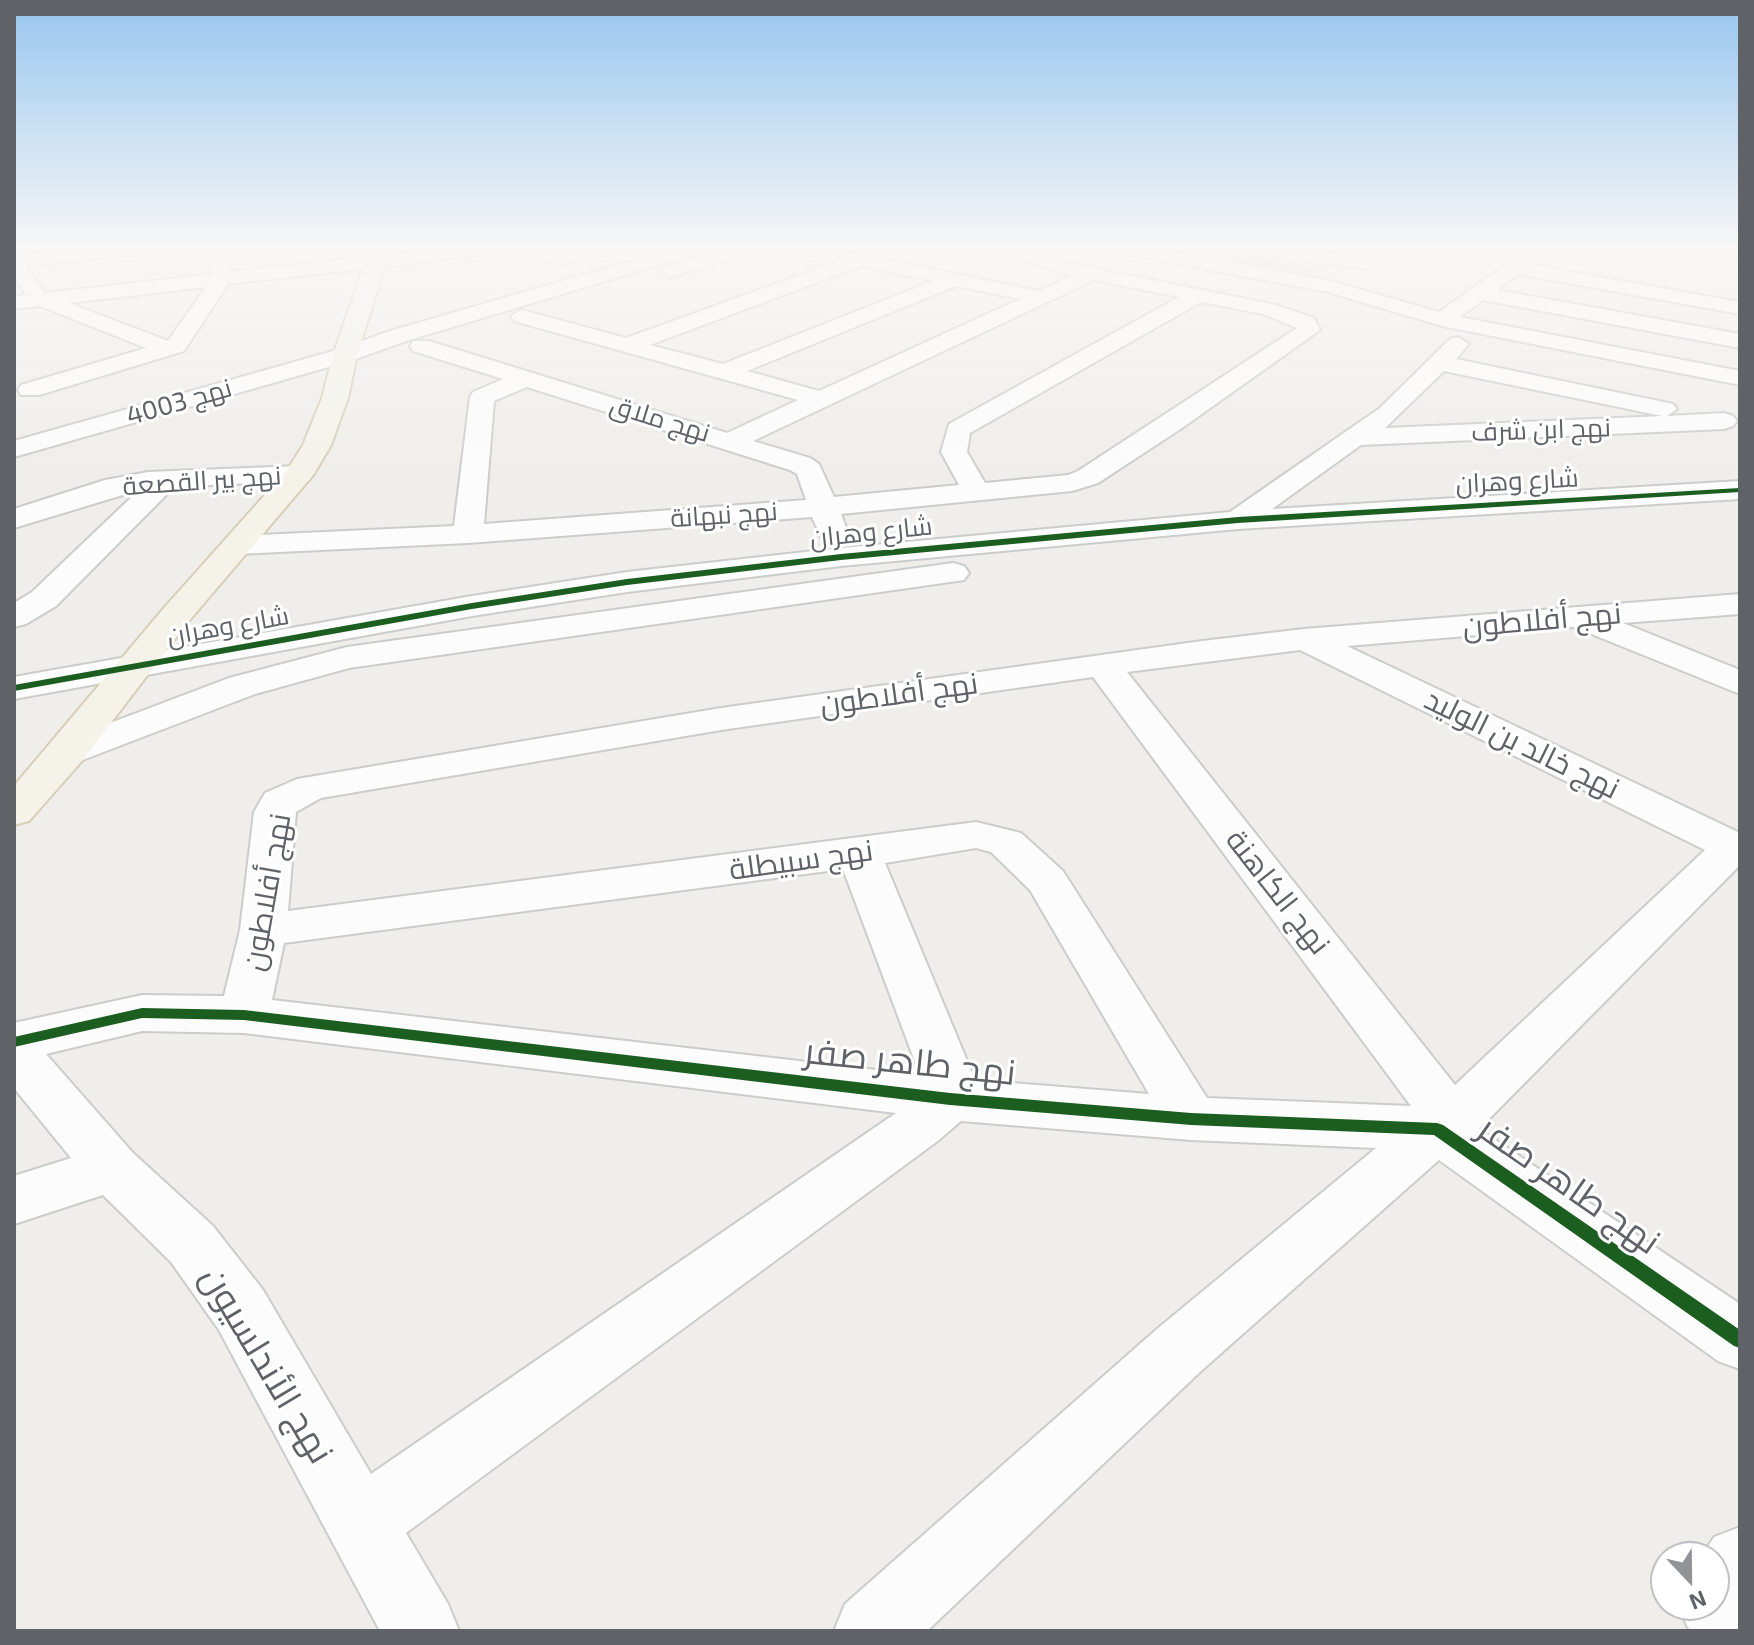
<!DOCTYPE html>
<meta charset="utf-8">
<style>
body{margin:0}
#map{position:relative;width:1754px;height:1645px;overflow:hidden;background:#efeeea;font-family:"Exo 2",sans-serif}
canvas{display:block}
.frame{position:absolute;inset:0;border:16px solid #5f6368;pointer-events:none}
.north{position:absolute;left:1650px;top:1541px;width:80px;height:80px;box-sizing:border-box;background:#fff;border:2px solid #bfc1c3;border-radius:50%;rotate:158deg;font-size:22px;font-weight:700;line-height:32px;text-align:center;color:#5f6368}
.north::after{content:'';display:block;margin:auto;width:28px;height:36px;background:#919496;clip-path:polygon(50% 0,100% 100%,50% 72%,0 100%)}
</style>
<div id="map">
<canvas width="1754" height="1645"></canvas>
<div class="frame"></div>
<div class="north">N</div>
</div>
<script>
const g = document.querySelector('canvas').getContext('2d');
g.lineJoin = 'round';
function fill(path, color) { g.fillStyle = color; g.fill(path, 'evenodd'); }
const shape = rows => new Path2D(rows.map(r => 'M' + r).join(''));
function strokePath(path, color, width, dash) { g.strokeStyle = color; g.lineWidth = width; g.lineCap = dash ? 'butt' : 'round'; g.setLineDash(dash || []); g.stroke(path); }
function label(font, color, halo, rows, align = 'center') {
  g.font = font + ' "Exo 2",Cairo,sans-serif'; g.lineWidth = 6; g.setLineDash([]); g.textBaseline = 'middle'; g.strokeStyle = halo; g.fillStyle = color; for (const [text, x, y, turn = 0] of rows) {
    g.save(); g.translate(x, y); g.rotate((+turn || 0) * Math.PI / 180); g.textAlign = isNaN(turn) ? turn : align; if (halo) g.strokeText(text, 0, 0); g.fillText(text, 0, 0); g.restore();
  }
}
const building = shape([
 [1241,254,1318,268,1300,278,1222,263,1241,254]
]);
const minor = shape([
 [98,247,159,247,150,253,25,266,45,293,213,274,201,247,219,247,232,272,453,247,509,247,500,253,228,284,184,351,39,395,21,395,18,390,21,385,146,348,40,306,14,309,14,297,26,295,14,277,14,255,98,247],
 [206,287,168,341,69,303,206,287],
 [512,247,540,247,561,253,592,247,617,249,615,253,560,265,514,251,512,247],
 [679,247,707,247,705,251,406,341,353,360,14,457,14,441,337,350,390,331,679,247],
 [731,247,759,247,757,251,671,277,661,271,664,267,731,247],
 [788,247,823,247,1039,291,1072,276,993,251,991,247,1018,247,1067,263,1276,305,1314,318,1320,330,1182,428,1098,483,1072,491,841,514,848,533,844,539,833,542,822,539,812,517,468,543,238,554,227,552,223,545,227,538,238,536,454,526,470,397,473,392,503,379,413,351,410,346,413,341,429,341,727,433,798,400,514,321,511,316,522,310,626,338,839,261,790,251,788,247],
 [861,266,933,281,723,364,650,345,861,266],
 [1094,280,1179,297,949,424,941,452,959,485,834,497,819,464,810,458,753,441,1094,280],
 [956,286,1020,299,819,391,747,371,956,286],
 [1201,302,1263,314,1297,328,1078,471,1068,475,985,483,967,452,970,433,1201,302],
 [527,387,790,470,797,474,806,500,484,524,494,401,527,387],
 [1112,247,1149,247,1331,281,1439,312,1531,247,1552,247,1531,265,1740,302,1740,314,1518,274,1497,290,1740,334,1740,348,1483,300,1460,317,1740,371,1740,385,1442,326,1328,292,1121,253,1112,247],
 [1282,247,1369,257,1379,263,1369,269,1279,258,1270,252,1272,248,1282,247],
 [1701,247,1740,247,1740,257,1710,253,1701,247],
 [1458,337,1469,344,1456,359,1673,404,1677,409,1667,416,1724,413,1733,416,1737,421,1733,426,1724,429,1361,445,1272,509,1740,481,1740,499,1238,529,841,566,627,592,472,616,14,699,14,677,472,596,627,572,841,548,1230,512,1380,408,1450,339,1458,337],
 [1444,371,1662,416,1385,428,1444,371],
 [299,466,309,468,313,474,309,480,174,487,56,606,26,624,14,627,14,603,32,592,139,490,14,528,14,509,105,480,148,472,299,466],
 [953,563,964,566,969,573,964,580,349,668,255,694,80,761,66,765,52,761,46,753,52,745,229,678,347,647,953,563],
 [1740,594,1740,614,1623,623,1740,670,1740,694,1574,627,1347,646,1740,833,1740,865,1479,1129,1740,1304,1740,1369,1718,1361,1439,1160,1201,1371,927,1631,834,1631,845,1604,1157,1329,1376,1148,1191,1140,961,1121,939,1140,406,1533,448,1604,459,1631,380,1631,219,1330,171,1262,103,1195,14,1224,14,1176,71,1158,14,1088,14,1023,142,995,224,996,240,930,254,812,265,793,297,779,721,708,1202,641,1304,629,1740,594],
 [1300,650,1705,850,1455,1085,1127,672,1300,650],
 [1093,677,1411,1106,1207,1098,1063,871,1021,833,976,822,288,911,296,812,321,798,721,730,1093,677],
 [976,848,991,852,1030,890,1149,1094,975,1080,885,863,976,848],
 [843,869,920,1075,272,1000,284,943,843,869],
 [142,1031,244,1033,896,1113,371,1474,263,1290,213,1226,133,1153,46,1054,142,1031],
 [1740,1527,1740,1628,1733,1631,1695,1631,1688,1628,1678,1605,1714,1605,1714,1557,1701,1557,1714,1537,1740,1527]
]);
const major = shape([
 [371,247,391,247,357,355,348,398,331,445,314,474,188,622,81,762,29,821,14,825,14,786,164,608,288,469,303,445,322,398,333,355,371,247]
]);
const cycleway = shape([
 [1740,488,1740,492,1238,523,841,560,627,585,472,609,14,691,14,685,472,603,627,579,841,554,1238,517,1740,488],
 [142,1008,244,1010,950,1093,1191,1113,1437,1123,1443,1125,1740,1330,1740,1348,1734,1346,1434,1135,1191,1125,950,1105,244,1020,142,1018,14,1047,14,1037,142,1008]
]);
const farStreetnames = [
 ["نهج 4003",179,402,-16],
 ["نهج ملاق",660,419,17],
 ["نهج ابن شرف",1541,430,-2],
 ["نهج بير القصعة",202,481,-4],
 ["شارع وهران",1517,481,-3],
 ["نهج نبهانة",724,515,-4],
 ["شارع وهران",871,532,-6],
 ["شارع وهران",228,626,-10]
];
const streetNames = [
 ["نهج أفلاطون",1542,620,-5],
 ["نهج أفلاطون",899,694,-8],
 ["نهج خالد بن الوليد",1522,744,26],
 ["نهج سبيطلة",801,860,-8],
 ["نهج أفلاطون",267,892,-80],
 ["نهج الكاهنة",1278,892,52]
];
const nearStreetnames = [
 ["نهج طاهر صفر",910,1062,6],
 ["نهج طاهر صفر",1569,1185,35],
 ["نهج الأندلسيون",267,1365,59]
];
fill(building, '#d6d5d3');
strokePath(building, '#deddd9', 2);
strokePath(minor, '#cbcccc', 4);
strokePath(major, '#d7ceb8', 4);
fill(minor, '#fdfcfc');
fill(major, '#f4f2e9');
fill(cycleway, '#1b5e20');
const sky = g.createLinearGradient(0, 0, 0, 477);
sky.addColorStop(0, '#97c6ef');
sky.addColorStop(0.52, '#f8f7f6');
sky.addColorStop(1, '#f8f7f600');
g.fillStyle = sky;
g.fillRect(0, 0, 1754, 477);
label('26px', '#5f6368', '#fff', farStreetnames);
label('30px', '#5f6368', '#fff', streetNames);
label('36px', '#5f6368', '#fff', nearStreetnames);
</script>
